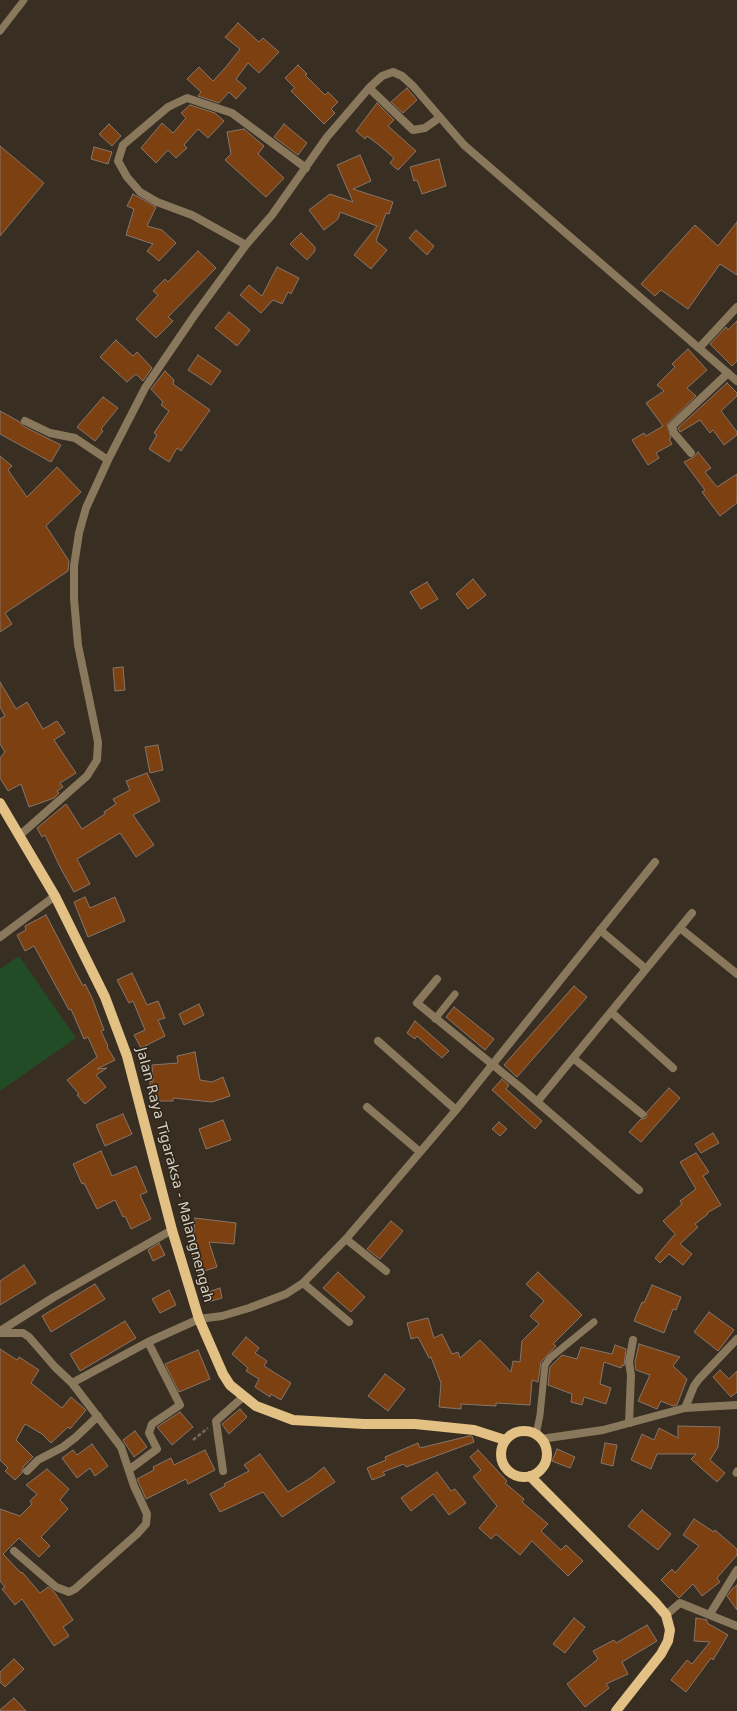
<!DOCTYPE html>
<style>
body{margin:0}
canvas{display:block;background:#382e21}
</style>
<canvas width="737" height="1711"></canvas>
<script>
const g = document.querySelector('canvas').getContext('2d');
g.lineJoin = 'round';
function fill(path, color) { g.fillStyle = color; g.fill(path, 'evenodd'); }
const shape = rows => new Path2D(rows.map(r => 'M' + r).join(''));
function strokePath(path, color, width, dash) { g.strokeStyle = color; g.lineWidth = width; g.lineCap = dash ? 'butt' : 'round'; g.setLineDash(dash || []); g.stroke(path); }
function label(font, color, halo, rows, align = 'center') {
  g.font = font + ' "DejaVu Sans",sans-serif'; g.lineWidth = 3; g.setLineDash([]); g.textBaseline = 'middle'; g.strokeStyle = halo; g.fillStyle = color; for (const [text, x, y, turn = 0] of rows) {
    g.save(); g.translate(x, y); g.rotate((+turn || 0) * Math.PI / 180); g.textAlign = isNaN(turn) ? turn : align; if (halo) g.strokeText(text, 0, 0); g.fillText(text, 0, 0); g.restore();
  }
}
const green = shape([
 [19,956,76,1038,0,1091,0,969]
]);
const building = shape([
 [238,23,259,42,263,38,279,52,259,73,248,63,236,79,246,88,236,99,229,92,219,103,198,96,201,92,187,79,199,67,213,81,226,67,240,49,225,37,238,23],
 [298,65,307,74,305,75,325,95,328,92,338,102,331,109,335,113,324,124,291,91,295,88,285,78,298,65],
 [407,88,417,100,403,113,391,102,407,88],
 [377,103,394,120,388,126,416,151,398,170,390,163,394,158,379,145,367,136,365,139,356,131,377,103],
 [190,105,215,113,224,121,208,138,198,129,184,145,187,148,176,158,168,150,156,163,141,148,162,123,173,133,186,118,181,113,190,105],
 [109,124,121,136,112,146,99,134,109,124],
 [284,124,307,143,298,155,274,137,284,124],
 [244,129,264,146,258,154,284,178,266,197,225,160,231,154,227,132,244,129],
 [0,146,44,183,0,236,0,146],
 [94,147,112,152,108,164,91,159,94,147],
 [360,155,371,181,353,189,393,202,389,214,386,213,376,241,387,250,371,269,354,255,377,226,340,212,338,219,324,230,309,210,330,194,353,202,337,165,360,155],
 [439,159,446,186,422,194,417,180,414,181,410,167,439,159],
 [133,194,156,207,147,226,162,230,176,243,159,261,147,251,153,244,126,235,134,209,127,206,133,194],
 [737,222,737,275,720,264,688,309,661,290,655,296,641,284,695,225,718,246,737,222],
 [416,230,434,246,427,255,409,238,416,230],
 [301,233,315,247,315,251,307,260,290,244,301,233],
 [198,251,216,268,168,317,173,321,156,338,136,319,158,295,153,291,165,279,168,282,198,251],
 [277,267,299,278,291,294,288,292,282,304,273,300,261,313,240,295,249,285,262,296,277,267],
 [229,312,250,330,237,346,215,328,229,312],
 [737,321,737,361,732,366,710,344,726,327,728,330,737,321],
 [116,340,133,356,137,352,152,368,143,381,136,374,127,382,100,357,116,340],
 [688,349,707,370,687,388,696,396,667,424,671,438,669,439,672,444,656,453,659,458,648,465,632,440,644,433,646,436,663,426,646,403,664,391,657,385,675,367,672,364,688,349],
 [198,355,221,371,211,385,188,370,198,355],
 [165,371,174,380,173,384,210,410,181,451,177,448,169,462,149,449,157,435,154,433,169,411,161,405,163,402,151,389,165,371],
 [727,383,737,393,737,396,721,411,737,432,737,435,724,445,713,430,710,433,700,420,680,432,678,428,727,383],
 [103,397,118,408,101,429,103,431,95,441,77,427,103,397],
 [0,411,20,422,23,426,61,445,51,462,0,434,0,411],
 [698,452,711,468,705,472,717,487,737,474,737,503,720,516,702,492,705,490,684,462,694,457,698,452],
 [0,456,12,466,8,470,27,497,57,467,81,492,46,526,69,561,68,571,5,613,12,624,0,632,0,456],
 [473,579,486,595,468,609,456,594,473,579],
 [427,582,438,599,421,609,410,592,427,582],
 [123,667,125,690,115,691,113,668,123,667],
 [0,682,16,709,27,702,43,729,57,721,65,733,54,740,76,773,60,783,63,787,57,791,59,793,54,798,29,807,21,784,8,791,0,778,0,758,5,752,0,744,0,719,5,716,0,707,0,682],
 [158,745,163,770,150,773,145,747,158,745],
 [147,773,160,801,133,815,154,845,136,857,120,833,77,859,90,884,74,892,61,869,45,835,42,837,37,828,66,804,82,829,105,814,104,812,116,804,113,799,130,790,126,781,147,773],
 [85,897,90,908,115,897,125,921,88,937,74,902,85,897],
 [46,915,83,986,85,984,92,998,104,1030,101,1031,108,1046,107,1047,115,1060,97,1069,107,1068,96,1075,106,1087,85,1104,77,1095,79,1094,67,1080,97,1057,88,1037,84,1039,71,1009,69,1010,34,946,25,951,17,935,26,930,25,926,46,915],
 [132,973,147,1005,158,1001,165,1018,158,1020,165,1036,141,1048,134,1035,145,1030,133,1001,129,1003,117,980,132,973],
 [574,986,587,997,517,1077,504,1065,574,986],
 [199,1004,204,1015,184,1025,179,1014,199,1004],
 [454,1007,494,1039,485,1050,446,1017,454,1007],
 [415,1021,449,1051,442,1058,417,1036,415,1039,407,1033,415,1021],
 [195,1052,200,1080,212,1082,223,1077,230,1096,212,1102,173,1098,173,1101,150,1101,150,1081,153,1082,152,1065,178,1063,177,1056,195,1052],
 [502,1079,509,1085,506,1089,542,1121,535,1129,492,1090,502,1079],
 [669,1088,680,1098,641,1142,629,1132,641,1119,646,1118,647,1112,669,1088],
 [123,1114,132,1134,105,1146,96,1125,123,1114],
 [223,1120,231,1140,206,1149,199,1129,223,1120],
 [499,1122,507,1129,500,1136,492,1129,499,1122],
 [713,1133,719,1143,701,1153,695,1144,713,1133],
 [101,1151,112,1176,136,1166,147,1192,140,1195,151,1219,131,1229,125,1216,123,1217,115,1200,97,1209,84,1183,82,1184,73,1164,101,1151],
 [696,1153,709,1172,703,1176,721,1205,707,1213,708,1214,695,1224,698,1227,680,1244,692,1254,683,1265,669,1254,660,1263,655,1258,675,1234,663,1221,682,1204,680,1201,696,1189,680,1162,696,1153],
 [195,1218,236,1223,234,1244,209,1242,217,1267,198,1273,192,1255,195,1218],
 [391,1221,403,1231,380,1259,367,1249,391,1221],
 [159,1243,165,1255,153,1261,148,1250,159,1243],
 [24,1265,36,1283,0,1305,0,1281,24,1265],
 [338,1272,365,1297,351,1312,323,1288,338,1272],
 [538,1272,582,1315,553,1344,556,1346,541,1362,538,1382,532,1380,530,1405,496,1403,496,1406,461,1404,461,1409,439,1407,441,1383,431,1357,429,1358,418,1337,411,1339,407,1323,428,1318,434,1338,442,1334,452,1354,458,1352,460,1358,480,1340,511,1372,513,1361,520,1362,522,1341,539,1324,530,1316,544,1301,526,1284,538,1272],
 [95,1284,105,1299,51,1332,42,1316,95,1284],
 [652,1285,681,1297,676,1310,673,1309,664,1333,634,1321,642,1302,644,1303,652,1285],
 [220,1288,222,1298,208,1302,205,1293,220,1288],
 [169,1290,176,1305,160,1313,152,1299,169,1290],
 [709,1312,734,1330,718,1351,694,1332,709,1312],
 [125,1321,136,1338,80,1371,70,1354,125,1321],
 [246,1337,259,1348,255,1353,267,1361,264,1366,291,1383,281,1400,271,1394,270,1397,255,1387,259,1379,246,1371,248,1368,232,1354,246,1337],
 [639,1344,680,1357,673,1366,687,1379,677,1405,673,1406,661,1401,657,1409,638,1401,650,1375,636,1370,635,1362,639,1344],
 [615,1345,626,1349,624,1366,622,1365,621,1368,604,1362,600,1384,611,1388,606,1404,584,1397,582,1405,571,1402,572,1394,548,1385,550,1367,562,1355,577,1359,581,1347,612,1354,615,1345],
 [0,1349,17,1360,19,1357,39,1370,31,1383,62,1408,71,1397,86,1410,70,1429,68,1427,51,1443,42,1434,25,1424,16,1440,33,1457,23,1467,22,1473,15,1480,5,1471,8,1468,0,1460,0,1349],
 [198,1350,210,1379,179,1392,165,1364,198,1350],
 [720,1370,729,1379,737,1371,737,1392,731,1397,713,1377,720,1370],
 [385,1374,405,1389,388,1411,368,1396,385,1374],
 [240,1409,247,1417,229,1434,222,1424,240,1409],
 [180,1412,193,1427,172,1445,157,1427,180,1412],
 [678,1426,720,1427,718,1447,710,1460,725,1473,717,1482,691,1459,696,1454,657,1454,651,1469,631,1460,642,1434,654,1440,659,1428,678,1438,678,1426],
 [135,1431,147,1447,134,1457,123,1440,135,1431],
 [469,1436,472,1436,474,1442,406,1467,404,1464,383,1472,385,1475,372,1480,367,1468,386,1460,385,1457,418,1443,420,1448,469,1436],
 [605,1443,617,1445,613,1466,601,1463,605,1443],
 [92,1444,108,1466,95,1476,90,1468,77,1478,62,1458,73,1450,77,1455,92,1444],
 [557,1449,575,1457,570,1468,552,1461,557,1449],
 [205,1450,215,1470,188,1484,186,1479,146,1499,137,1479,154,1470,153,1467,171,1458,174,1465,205,1450],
 [478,1450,507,1481,505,1483,524,1499,522,1502,548,1524,541,1531,561,1550,566,1545,583,1561,568,1576,532,1541,520,1555,496,1534,491,1539,479,1528,497,1506,473,1477,481,1470,470,1457,478,1450],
 [260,1454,288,1492,312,1477,324,1467,335,1482,282,1517,263,1492,220,1512,210,1494,225,1486,224,1484,249,1471,244,1465,260,1454],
 [47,1469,69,1489,60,1500,68,1509,41,1537,50,1546,39,1557,19,1538,3,1554,21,1573,22,1572,40,1593,48,1587,55,1593,73,1620,63,1627,69,1636,54,1646,22,1599,15,1605,2,1589,5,1587,0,1581,0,1509,20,1516,32,1504,30,1501,37,1494,26,1485,47,1469],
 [437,1472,451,1491,455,1489,466,1503,449,1515,433,1494,411,1511,401,1498,437,1472],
 [642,1510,671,1534,658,1550,628,1526,642,1510],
 [694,1519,714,1532,715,1530,737,1549,737,1555,717,1578,720,1582,702,1596,693,1584,679,1598,661,1580,672,1569,675,1573,699,1546,683,1535,694,1519],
 [737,1585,737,1610,727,1596,732,1589,737,1585],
 [574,1618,585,1627,565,1653,553,1644,574,1618],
 [696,1618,707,1620,707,1623,728,1635,713,1660,711,1658,686,1692,671,1680,687,1660,692,1664,710,1642,694,1641,696,1618],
 [647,1625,657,1641,622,1662,628,1674,606,1684,609,1688,585,1707,567,1684,598,1659,593,1651,614,1640,616,1643,647,1625],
 [14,1659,24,1669,5,1687,0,1682,0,1672,14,1659],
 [14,1698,26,1711,0,1711,0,1710,14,1698]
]);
const path = shape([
 [193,1440,208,1428]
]);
const service = shape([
 [0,31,24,0],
 [435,1019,455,994],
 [536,1435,540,1415,545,1365,550,1358,594,1322],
 [736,1473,737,1471]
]);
const minor = shape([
 [369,88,413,130,425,128,439,118],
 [246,245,192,215,157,202,140,192,127,177,118,161,123,145,168,107,187,98,232,113,306,168],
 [699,348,737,307],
 [25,421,50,433,75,438,108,460],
 [691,453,674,433,672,426,728,373],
 [20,835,87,776,97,760,98,742,78,645,74,599,74,566,79,533,86,508,108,460,145,388,194,316,246,245,272,215,327,137,369,88,382,76,393,72,402,76,413,86,464,145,737,381],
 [680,928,737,974],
 [600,930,646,969],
 [0,937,55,896],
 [437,979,417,1003,520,1087,639,1190],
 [611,1012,673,1068],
 [378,1041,456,1110],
 [573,1058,642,1114],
 [537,1102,692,913],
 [367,1107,420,1152],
 [346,1239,386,1271],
 [303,1283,349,1322],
 [0,1331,54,1297,172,1230],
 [0,1333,23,1333,29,1337,55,1367,72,1383,148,1342,199,1319,222,1316,249,1308,286,1294,303,1283,346,1239,456,1110,655,862],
 [685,1408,694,1386,699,1379,737,1339],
 [629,1423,631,1375,629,1362,633,1340],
 [130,1469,157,1449,149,1433,152,1424,180,1405,148,1342],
 [27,1471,38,1460,63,1447,76,1437,98,1416],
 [223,1471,216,1421,243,1397],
 [14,1551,56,1587,69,1592,75,1589,137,1534,146,1524,147,1514,134,1486,121,1447,72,1383],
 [710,1614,737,1570],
 [666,1615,680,1603,737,1626]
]);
const tertiary = shape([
 [541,1439,603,1430,685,1408,737,1405]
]);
const primary = shape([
 [0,803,55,896,105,997,127,1056,172,1230,199,1319,223,1374,230,1385,256,1406,293,1420,364,1424,415,1424,474,1430,505,1440],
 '501 1454a23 23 0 1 1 46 0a23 23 0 1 1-46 0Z',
 [530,1476,655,1602,666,1615,670,1630,668,1641,661,1654,616,1711]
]);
const streetNames = [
 ["Jalan Raya Tigaraksa - Malangnengah",174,1175,75]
];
fill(green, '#224c25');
fill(building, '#7d4010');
strokePath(building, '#86756b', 1);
strokePath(path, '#736a5f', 2.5, [4, 2]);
strokePath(service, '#89785c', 7);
strokePath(minor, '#89785c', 8);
strokePath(tertiary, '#89785c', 8);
strokePath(primary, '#e3c084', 10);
label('14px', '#d7d1c8', '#2d2418', streetNames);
</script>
